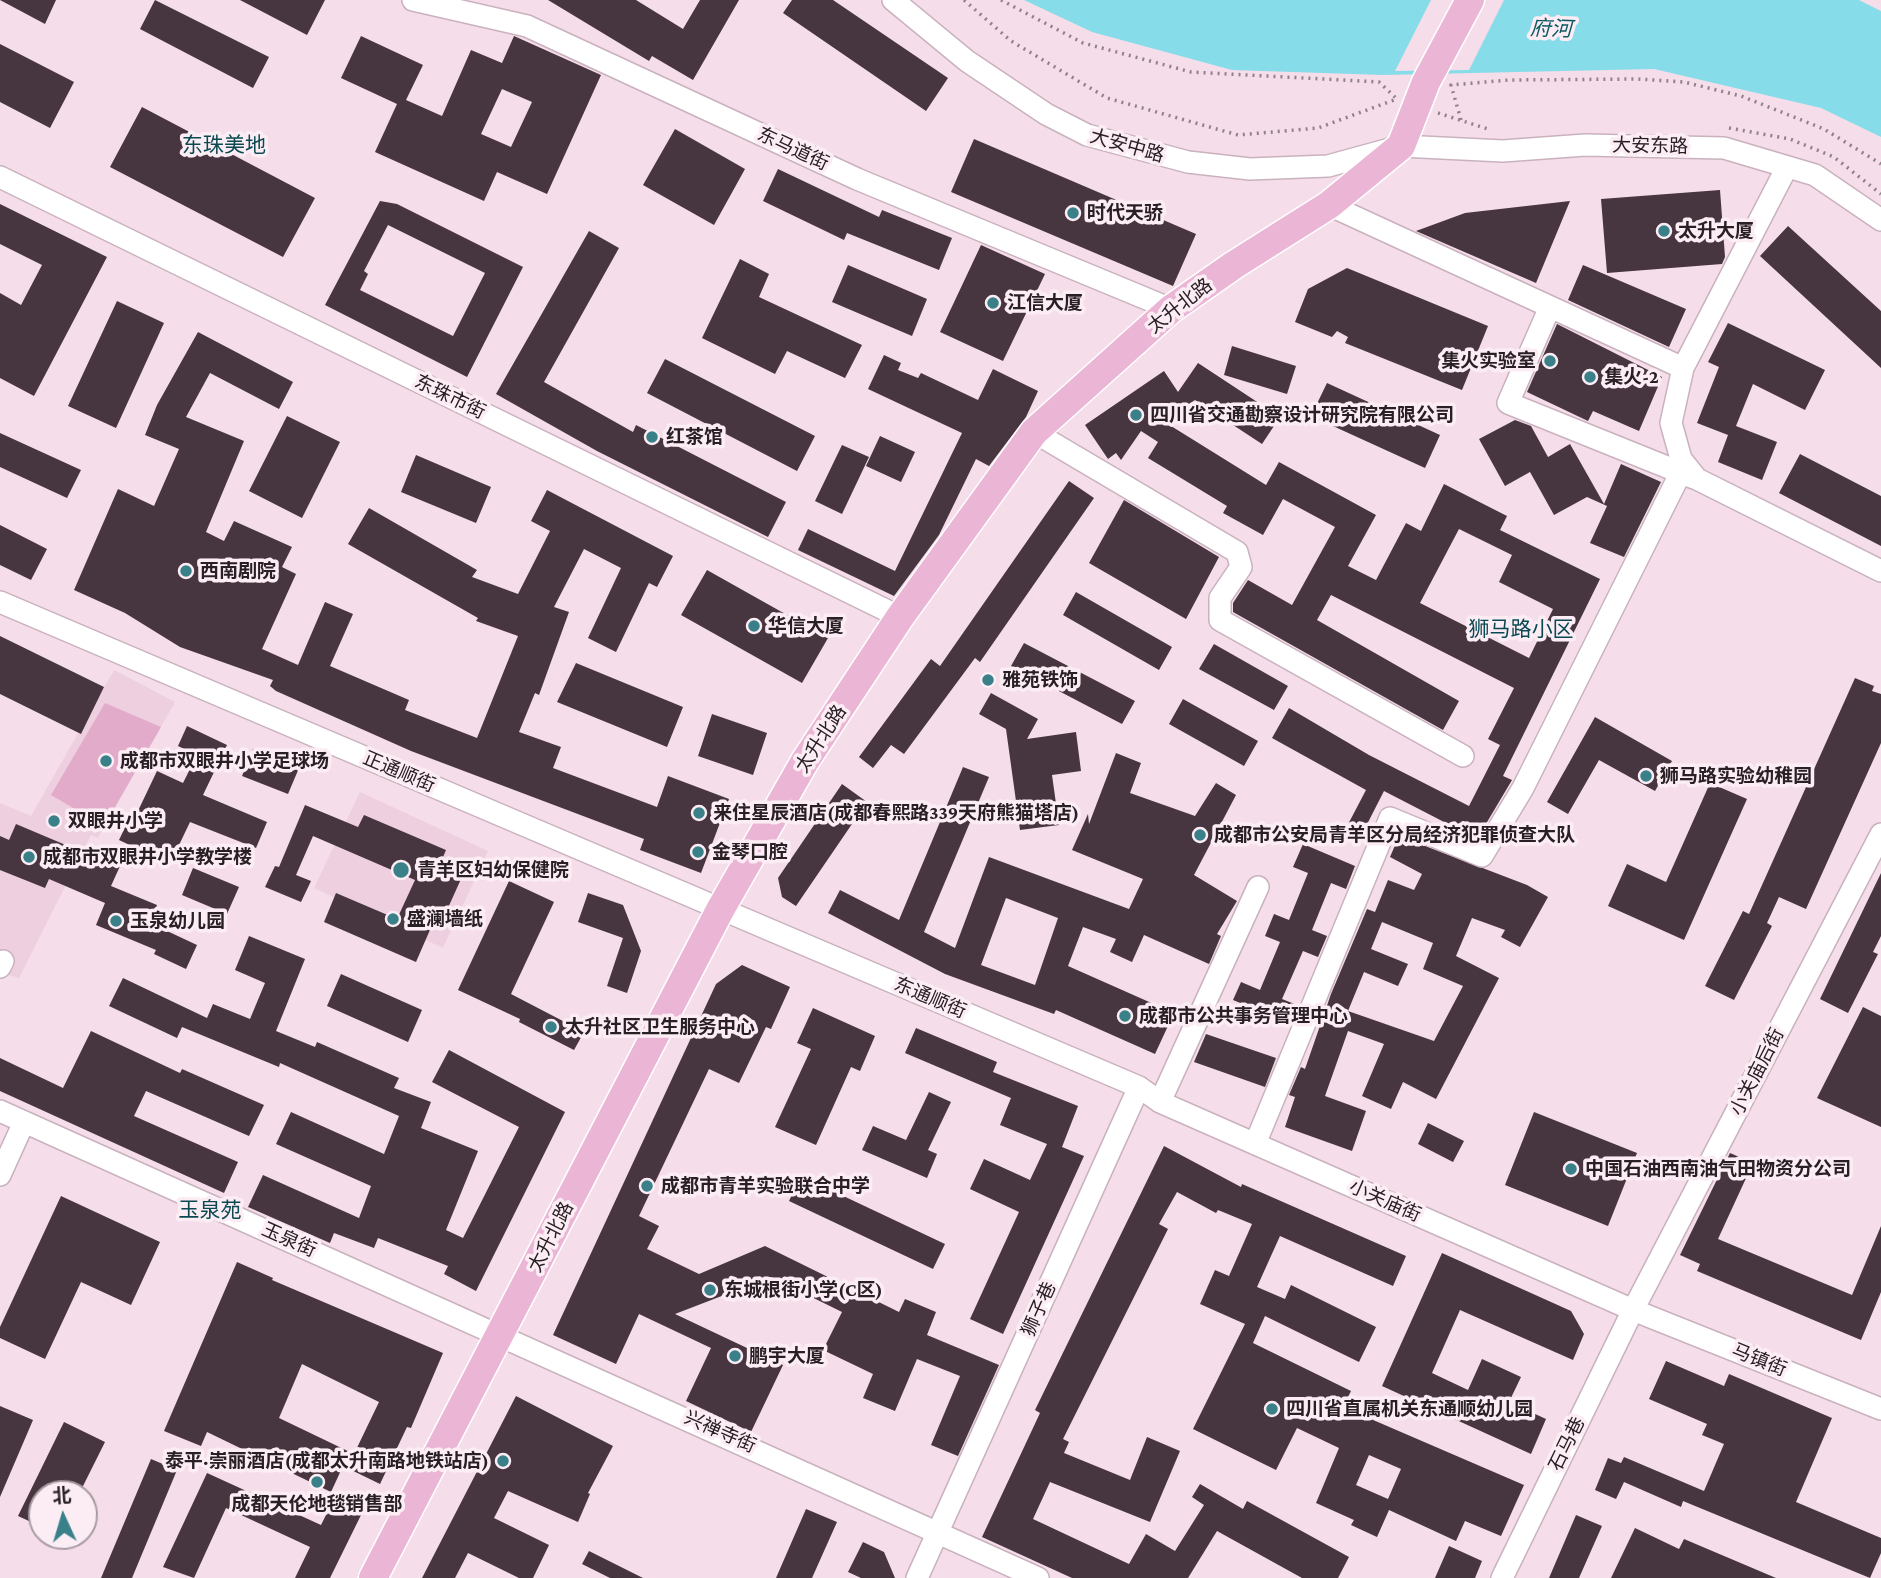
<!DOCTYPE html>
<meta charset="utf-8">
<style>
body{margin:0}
#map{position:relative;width:1881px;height:1578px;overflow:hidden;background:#f5ddea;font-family:"Crimson Pro","Noto Sans SC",serif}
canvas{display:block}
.north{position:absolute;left:28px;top:1480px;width:70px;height:70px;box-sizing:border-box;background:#fcedf5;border:2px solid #a89ba2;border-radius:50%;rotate:356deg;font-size:19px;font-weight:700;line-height:28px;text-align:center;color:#292025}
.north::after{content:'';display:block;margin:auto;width:24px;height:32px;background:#398089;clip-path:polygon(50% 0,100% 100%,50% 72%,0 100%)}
</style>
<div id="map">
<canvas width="1881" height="1578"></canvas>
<div class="north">北</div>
</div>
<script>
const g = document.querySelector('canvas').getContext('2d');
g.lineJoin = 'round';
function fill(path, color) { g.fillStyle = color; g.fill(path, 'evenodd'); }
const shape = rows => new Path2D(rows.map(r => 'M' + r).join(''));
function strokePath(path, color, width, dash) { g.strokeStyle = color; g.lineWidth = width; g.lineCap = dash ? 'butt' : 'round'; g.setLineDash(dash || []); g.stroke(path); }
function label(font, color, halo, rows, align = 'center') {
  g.font = font + ' "Crimson Pro","Noto Sans SC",serif'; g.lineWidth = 7; g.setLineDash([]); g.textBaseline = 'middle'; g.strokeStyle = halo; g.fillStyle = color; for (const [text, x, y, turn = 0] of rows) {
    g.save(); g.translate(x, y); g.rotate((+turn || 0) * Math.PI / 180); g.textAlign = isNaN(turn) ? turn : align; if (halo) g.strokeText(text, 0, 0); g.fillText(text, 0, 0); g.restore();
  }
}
const built = shape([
 [114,670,175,702,98,838,91,835,19,978,0,972,0,803,31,816],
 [360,792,488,851,443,948,314,888]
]);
const green = shape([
 [105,703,161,727,104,826,51,795]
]);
const water = shape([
 [1024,0,1859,0,1881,11,1881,137,1821,108,1654,69,1383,75,1232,70,1092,32]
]);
const pier = shape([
 [1431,0,1504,0,1469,70,1395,71]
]);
const building = shape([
 [0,0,56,0,45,24],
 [155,0,269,57,253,88,140,29],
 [240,0,325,0,307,35],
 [548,0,636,0,683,29,700,0,739,0,693,80,652,56,649,61],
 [792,0,833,0,948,78,926,111,783,13],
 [361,36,423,65,406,100,442,116,471,50,502,63,514,36,601,75,547,194,497,172,484,201,375,152,397,104,341,78],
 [502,89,532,102,511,147,481,134],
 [0,44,74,82,50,128,0,102],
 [142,107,315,198,283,257,110,167],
 [675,129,745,169,714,225,643,185],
 [974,139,1196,234,1173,286,951,192],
 [778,169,879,217,882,210,952,238,939,270,847,233,844,240,763,201],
 [1720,190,1725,257,1722,264,1607,273,1601,199],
 [380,201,397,204,523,267,467,377,325,305],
 [388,225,485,273,453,336,360,290,368,274,364,271],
 [1570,201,1536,283,1416,231,1465,213],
 [0,204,107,257,34,396,0,378,0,293,21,305,42,265,0,244],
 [1788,226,1881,311,1881,368,1760,256],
 [589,231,619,248,544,382,633,432,636,425,786,502,768,537,597,451,496,394],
 [981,245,1045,274,1003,361,940,332],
 [740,259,769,274,759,297,862,345,845,378,787,351,775,374,702,338],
 [848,265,927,299,912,336,832,302],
 [1583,265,1686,309,1669,347,1568,300],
 [1347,268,1488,326,1462,390,1345,343,1348,337,1337,331,1332,337,1295,322,1308,289],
 [117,301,164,323,116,428,68,406],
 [1728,323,1825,370,1805,410,1753,384,1736,426,1777,442,1762,480,1718,462,1728,435,1697,423,1719,367,1708,362],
 [1557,324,1662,377,1639,431,1593,411,1588,421,1527,392],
 [198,332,293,382,279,409,210,373,186,417,244,441,206,532,224,541,234,521,292,547,282,567,296,574,262,649,298,665,325,602,353,614,330,666,409,700,405,710,477,738,518,636,476,621,478,618,348,544,369,508,477,570,472,577,518,594,550,531,531,521,547,490,673,556,657,587,649,583,616,652,588,638,621,568,584,549,554,607,569,612,539,695,535,693,519,732,561,747,553,768,657,807,668,776,729,799,701,873,640,850,644,839,411,751,276,691,270,686,273,680,180,647,125,613,74,590,118,489,154,506,179,449,145,435,157,405],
 [1232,346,1296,366,1287,394,1224,375],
 [884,355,901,363,898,370,918,378,921,373,978,400,993,369,1038,391,1026,417,989,466,976,459,939,535,894,596,798,550,808,529,895,571,962,433,868,389],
 [665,359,815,436,797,471,647,393],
 [1198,363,1280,417,1262,444,1195,400,1163,421,1266,485,1279,462,1376,515,1348,566,1376,580,1406,523,1421,531,1444,484,1507,516,1500,530,1600,579,1503,776,1512,780,1477,839,1384,791,1359,840,1344,832,1366,790,1272,738,1289,708,1369,755,1469,806,1500,745,1488,739,1514,688,1331,595,1317,620,1459,701,1443,730,1233,612,1233,603,1248,580,1292,605,1335,527,1283,499,1263,535,1223,513,1227,506,1148,458,1158,442,1141,431,1121,460,1116,453,1108,459,1085,425,1164,371,1178,392],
 [1459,529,1512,555,1499,582,1553,609,1529,658,1420,603],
 [1327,383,1440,435,1425,468,1311,416],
 [287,416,340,442,302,518,249,491],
 [1515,420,1531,426,1548,457,1570,444,1604,504,1621,464,1661,482,1624,557,1590,543,1607,506,1587,497,1554,515,1530,472,1505,486,1479,439],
 [0,433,81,470,67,498,0,467],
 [880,436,915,452,901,482,866,466],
 [842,445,869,457,842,514,815,501],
 [1800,454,1881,496,1881,546,1779,493],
 [416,455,491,487,476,523,401,492],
 [1069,481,1094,498,980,662,975,658,904,754,891,745,873,768,859,757,931,659,940,666],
 [1124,500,1219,557,1186,619,1089,563],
 [0,525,47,549,31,580,0,565],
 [707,570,828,638,802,683,681,615],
 [1076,592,1172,647,1159,670,1063,615],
 [0,636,104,687,81,734,0,694],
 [1024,643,1135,701,1122,724,1011,666],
 [1214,644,1288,686,1274,710,1199,669],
 [576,663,683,707,667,747,557,702],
 [1855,678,1874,686,1872,691,1881,694,1881,743,1806,909,1779,897,1767,923,1772,926,1734,1000,1705,986,1743,911,1749,914],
 [991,693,1038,719,1027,739,1076,732,1081,771,1052,775,1059,825,1020,830,1006,729,979,714],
 [1183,699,1258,741,1244,766,1169,724],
 [712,714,767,733,753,775,698,756],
 [1595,717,1672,761,1655,791,1599,760,1568,814,1547,802],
 [187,726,227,745,203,795,267,822,256,848,190,822,170,864,119,840,133,811,137,813,157,771,183,783,197,755,178,746],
 [253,749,299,768,288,794,242,776],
 [1116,753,1141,763,1130,793,1195,816,1216,783,1236,795,1194,875,1237,901,1217,934,1221,936,1209,964,1144,935,1132,962,1110,952,1116,939,1083,927,1068,966,1174,1013,1155,1054,1056,1010,1054,1014,945,974,828,913,840,890,899,920,963,767,989,777,924,932,955,948,989,857,1129,909,1143,879,1072,850,1088,814,1089,824],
 [1006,898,1058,918,1035,985,981,965],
 [1710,783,1747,799,1684,940,1608,906,1627,864,1666,882],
 [842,784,867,802,796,906,782,897,778,878],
 [305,805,358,827,364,815,446,850,438,869,461,879,443,919,436,916,416,962,324,922,336,893,397,919,415,880,313,836,296,875,311,881,301,902,265,887,275,866,279,867],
 [16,824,87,854,88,850,121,864,111,886,157,905,150,923,197,945,186,969,154,954,156,950,96,925,105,903,49,879,45,888,0,870,0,836,9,840],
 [1399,836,1527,885,1548,897,1520,947,1501,937,1505,930,1472,918,1456,956,1499,978,1436,1099,1403,1082,1391,1109,1362,1096,1384,1044,1348,1031,1325,1096,1366,1111,1352,1151,1285,1127,1295,1097,1289,1095,1301,1067,1305,1069,1331,994,1367,909,1375,912,1388,880,1414,890,1422,874,1390,857],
 [1382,922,1433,943,1423,969,1463,986,1434,1041,1348,1011,1364,972,1398,986,1408,964,1371,949],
 [1303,844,1355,866,1346,889,1331,883,1312,930,1327,936,1318,957,1303,951,1282,999,1297,1005,1289,1023,1233,1000,1241,982,1260,990,1280,942,1265,936,1274,914,1289,920,1308,873,1293,867],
 [193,868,239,887,227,914,182,895],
 [1881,873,1881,936,1873,952,1878,954,1848,1013,1820,999],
 [509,881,554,902,511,994,584,1032,574,1050,519,1022,520,1019,458,990],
 [588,893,623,905,641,951,627,993,607,986,623,938,578,922],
 [249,936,305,959,276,1031,315,1047,317,1042,399,1078,394,1088,431,1102,421,1128,478,1151,446,1230,463,1238,519,1127,432,1082,449,1050,565,1112,476,1291,444,1274,448,1266,378,1238,374,1248,334,1233,330,1243,248,1207,263,1175,359,1218,371,1186,276,1144,291,1112,384,1154,399,1116,280,1063,279,1067,182,1027,177,1038,109,1006,123,978,207,1018,213,1004,250,1019,265,983,235,970],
 [742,965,790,987,771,1029,766,1027,739,1083,709,1069,639,1216,659,1226,647,1249,699,1274,765,1246,899,1312,905,1299,936,1312,927,1335,999,1365,958,1456,931,1445,960,1376,917,1359,895,1411,863,1398,873,1374,823,1350,842,1312,771,1277,675,1314,783,1365,751,1432,686,1401,711,1348,639,1314,616,1364,553,1335,716,984],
 [341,974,422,1010,408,1042,327,1006],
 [1863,1007,1881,1016,1881,1127,1817,1098],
 [813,1008,875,1036,860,1071,851,1067,816,1145,775,1127,811,1049,797,1043],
 [916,1028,997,1062,993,1072,1078,1106,1062,1147,1084,1156,1003,1334,970,1319,1019,1212,970,1189,984,1159,1030,1180,1047,1144,1000,1125,1011,1098,905,1053],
 [91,1031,180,1073,182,1069,264,1105,249,1136,146,1091,134,1116,238,1162,224,1193,0,1091,0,1058,63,1088],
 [1206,1034,1276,1058,1265,1087,1194,1062],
 [929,1092,951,1102,928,1150,937,1154,927,1178,862,1150,873,1126,906,1140],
 [1534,1112,1637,1153,1608,1226,1505,1185],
 [1428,1123,1464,1141,1453,1162,1418,1144],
 [1164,1146,1241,1187,1242,1184,1406,1256,1393,1286,1280,1236,1257,1287,1285,1299,1291,1285,1376,1327,1359,1362,1265,1316,1253,1343,1351,1391,1343,1407,1524,1485,1501,1536,1465,1521,1456,1541,1389,1510,1377,1537,1351,1525,1354,1520,1316,1503,1339,1448,1297,1428,1276,1470,1193,1429,1245,1324,1200,1304,1215,1270,1229,1276,1252,1224,1218,1210,1216,1213,1177,1192,1159,1224,1168,1229,1063,1439,1069,1442,1064,1453,1130,1480,1147,1437,1180,1451,1150,1522,1050,1482,1033,1519,1129,1564,1146,1534,1175,1551,1204,1505,1192,1497,1200,1484,1243,1509,1247,1501,1349,1557,1338,1578,1302,1578,1217,1531,1188,1578,1072,1578,982,1537,1040,1413,1035,1410],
 [1369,1455,1401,1469,1388,1499,1356,1485],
 [1730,1153,1753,1163,1718,1239,1852,1295,1881,1226,1881,1292,1861,1340,1697,1271,1700,1264,1680,1255],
 [801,1176,945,1244,933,1269,789,1201],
 [61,1196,160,1242,131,1305,81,1282,45,1359,0,1338,0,1327],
 [1442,1253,1571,1311,1584,1334,1573,1360,1460,1310,1432,1373,1468,1390,1482,1359,1521,1377,1509,1402,1546,1419,1531,1454,1382,1386],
 [237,1262,273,1278,272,1280,443,1353,411,1428,407,1427,380,1484,343,1466,331,1492,207,1432,201,1446,164,1431],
 [302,1364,379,1402,354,1454,279,1418],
 [1666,1361,1724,1386,1729,1374,1832,1418,1796,1502,1881,1538,1881,1553,1870,1578,1683,1501,1681,1507,1624,1482,1616,1499,1595,1490,1608,1458,1621,1463,1624,1457,1704,1491,1724,1444,1702,1435,1707,1424,1649,1399],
 [516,1396,613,1446,588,1493,590,1494,578,1522,508,1491,494,1518,549,1545,533,1578,519,1578,468,1553,455,1578,422,1578],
 [0,1406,33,1420,0,1497],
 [64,1422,105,1442,79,1494,42,1494,42,1527,18,1516],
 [151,1459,177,1470,132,1578,101,1578],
 [207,1473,321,1525,335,1497,363,1511,330,1578,295,1578,310,1547,226,1508,194,1578,163,1567],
 [806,1509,837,1522,812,1578,776,1578],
 [1576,1515,1602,1526,1579,1578,1549,1578],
 [1635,1528,1679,1549,1684,1539,1776,1578,1611,1578],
 [863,1542,884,1552,895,1578,861,1578,848,1572],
 [1449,1546,1482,1561,1475,1578,1435,1578],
 [589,1551,643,1578,610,1578,582,1564]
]);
const path = shape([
 [964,0,1011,41,1107,98,1238,135,1318,128,1394,100],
 [1001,0,1083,43,1191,72,1379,82,1397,99],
 [1438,113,1491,130],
 [1461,120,1451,85,1509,80,1638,79,1684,82,1741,96,1824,129,1881,164],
 [1729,128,1790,139,1834,157,1881,194]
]);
const minor = shape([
 [413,0,527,26,857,179,1171,309],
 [893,0,967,61,1046,114,1087,135,1188,162,1250,169,1328,166,1401,146,1503,151,1585,145,1724,148,1815,175,1881,220],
 [1787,167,1683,368,1671,423,1681,459,1697,479,1881,571],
 [0,177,900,617],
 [1329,205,1683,368],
 [1550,307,1508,403,1694,478],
 [1034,432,1237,552,1241,567,1220,598,1220,620,1463,756],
 [0,602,1139,1087,1160,1102,1633,1310,1881,1409],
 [0,967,3,961],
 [1160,1102,1258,887],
 [0,1111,1038,1578],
 [1255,1144,1390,818,1482,856,1523,788,1681,472],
 [0,1175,24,1122],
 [917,1578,1139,1087],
 [1502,1578,1633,1310,1881,834]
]);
const major = shape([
 [373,1578,720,910,805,761,900,617,1034,432,1171,309,1234,265,1329,205,1401,146,1426,82,1470,0]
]);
const markers = [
 [1073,213,7,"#398089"],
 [1664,231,7,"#398089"],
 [993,303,7,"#398089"],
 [1550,361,7,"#398089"],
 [1590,377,7,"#398089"],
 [1136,415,7,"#398089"],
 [652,437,7,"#398089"],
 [186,571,7,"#398089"],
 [754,626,7,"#398089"],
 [988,680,7,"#398089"],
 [106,761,7,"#398089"],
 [1646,776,7,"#398089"],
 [699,813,7,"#398089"],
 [54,821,7,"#398089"],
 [1200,835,7,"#398089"],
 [698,852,7,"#398089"],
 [29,857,7,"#398089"],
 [401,870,9,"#398089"],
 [393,919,7,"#398089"],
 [116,921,7,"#398089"],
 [1125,1016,7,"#398089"],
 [551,1027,7,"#398089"],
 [1571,1169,7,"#398089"],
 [647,1186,7,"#398089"],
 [710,1290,7,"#398089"],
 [735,1356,7,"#398089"],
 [1272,1409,7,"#398089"],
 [503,1461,7,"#398089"],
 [317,1482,7,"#398089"]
];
const streetNames = [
 ["大安中路",1127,146,16],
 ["大安东路",1650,146,1],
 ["东马道街",793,149,25],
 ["太升北路",1180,306,-38],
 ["东珠市街",450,397,26],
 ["太升北路",821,739,-57],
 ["正通顺街",399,772,23],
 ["东通顺街",930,998,23],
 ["小关庙后街",1757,1072,-63],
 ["小关庙街",1385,1201,24],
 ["太升北路",551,1237,-63],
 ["玉泉街",289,1240,24],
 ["狮子巷",1039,1309,-66],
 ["马镇街",1759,1360,22],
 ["兴禅寺街",720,1432,24],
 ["石马巷",1567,1444,-64]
];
const poiNames = [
 ["时代天骄",1087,213],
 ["太升大厦",1678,231],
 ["江信大厦",1007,303],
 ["集火实验室",1536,361,"right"],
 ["集火-2",1604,377],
 ["四川省交通勘察设计研究院有限公司",1150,415],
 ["红茶馆",666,437],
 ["西南剧院",200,571],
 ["华信大厦",768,626],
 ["雅苑铁饰",1002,680],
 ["成都市双眼井小学足球场",120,761],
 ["狮马路实验幼稚园",1660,776],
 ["来住星辰酒店(成都春熙路339天府熊猫塔店)",713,813],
 ["双眼井小学",68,821],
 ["成都市公安局青羊区分局经济犯罪侦查大队",1214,835],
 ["金琴口腔",712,852],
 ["成都市双眼井小学教学楼",43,857],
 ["青羊区妇幼保健院",417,870],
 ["盛澜墙纸",407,919],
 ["玉泉幼儿园",130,921],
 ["成都市公共事务管理中心",1139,1016],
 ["太升社区卫生服务中心",565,1027],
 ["中国石油西南油气田物资分公司",1585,1169],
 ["成都市青羊实验联合中学",661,1186],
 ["东城根街小学(C区)",724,1290],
 ["鹏宇大厦",749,1356],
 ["四川省直属机关东通顺幼儿园",1286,1409],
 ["泰平·崇丽酒店(成都太升南路地铁站店)",489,1461,"right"],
 ["成都天伦地毯销售部",317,1504,"center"]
];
const waterNames = [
 ["府河",1551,29,2]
];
const neighbourhoodNames = [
 ["东珠美地",224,146],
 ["狮马路小区",1521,630],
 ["玉泉苑",210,1211]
];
fill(built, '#eecfe0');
fill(green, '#e2abca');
fill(water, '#86dde9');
fill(pier, '#f5ddea');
fill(building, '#47353f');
strokePath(minor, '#c9b2be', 24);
strokePath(major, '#fff', 31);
strokePath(path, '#91818a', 3.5, [2, 5]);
strokePath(minor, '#fff', 21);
strokePath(major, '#ebb5d5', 28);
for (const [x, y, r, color] of markers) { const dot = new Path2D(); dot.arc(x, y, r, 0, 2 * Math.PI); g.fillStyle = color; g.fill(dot); strokePath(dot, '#fcedf5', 2.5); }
label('19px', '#292025', '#fcedf5', streetNames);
label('bold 19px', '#292025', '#fcedf5', poiNames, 'left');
label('italic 21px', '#0d5a63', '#fcedf5', waterNames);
label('21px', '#0a4951', '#fcedf5', neighbourhoodNames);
</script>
